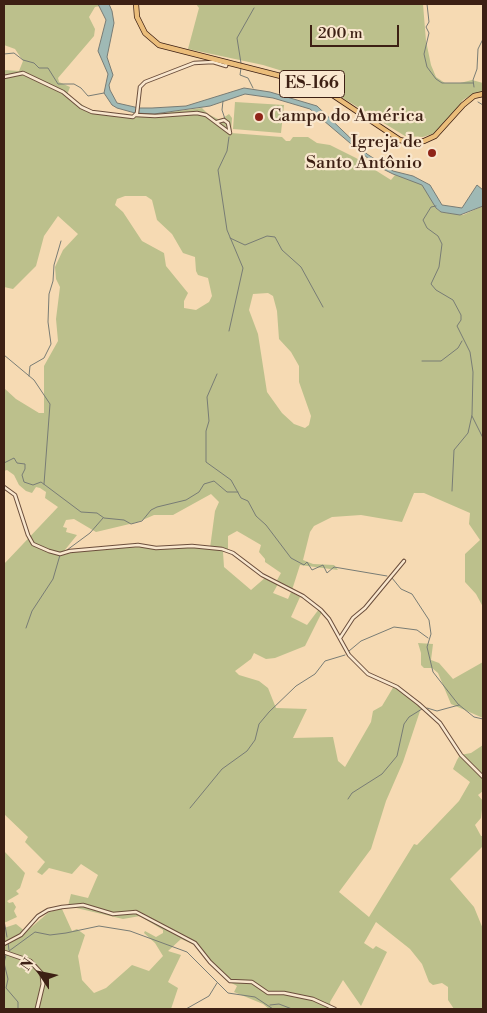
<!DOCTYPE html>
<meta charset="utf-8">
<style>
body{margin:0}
#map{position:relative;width:487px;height:1013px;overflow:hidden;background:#f6dab3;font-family:"Libre Bodoni",serif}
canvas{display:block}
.frame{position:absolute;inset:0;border:5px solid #3d2014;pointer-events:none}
.north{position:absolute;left:15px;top:948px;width:50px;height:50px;-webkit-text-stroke:4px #f9e7ce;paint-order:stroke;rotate:304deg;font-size:14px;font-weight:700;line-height:20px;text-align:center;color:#3d2014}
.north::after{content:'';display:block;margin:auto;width:18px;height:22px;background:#3d2014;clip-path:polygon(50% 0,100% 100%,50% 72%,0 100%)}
.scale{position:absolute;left:310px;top:25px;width:89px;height:22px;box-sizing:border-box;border:2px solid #3d2014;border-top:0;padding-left:6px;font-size:15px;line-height:18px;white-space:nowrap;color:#3d2014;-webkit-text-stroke:4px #f9e7ce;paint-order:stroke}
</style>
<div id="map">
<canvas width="487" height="1013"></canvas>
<div class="frame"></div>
<div class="north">N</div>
<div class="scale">200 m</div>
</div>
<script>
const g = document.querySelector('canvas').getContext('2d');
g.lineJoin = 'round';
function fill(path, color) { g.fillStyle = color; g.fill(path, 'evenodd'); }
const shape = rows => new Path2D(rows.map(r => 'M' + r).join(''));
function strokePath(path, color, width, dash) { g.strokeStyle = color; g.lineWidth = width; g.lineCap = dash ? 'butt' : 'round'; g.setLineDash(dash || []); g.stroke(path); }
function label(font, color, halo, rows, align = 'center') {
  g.font = font + ' "Libre Bodoni",serif'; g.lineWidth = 4.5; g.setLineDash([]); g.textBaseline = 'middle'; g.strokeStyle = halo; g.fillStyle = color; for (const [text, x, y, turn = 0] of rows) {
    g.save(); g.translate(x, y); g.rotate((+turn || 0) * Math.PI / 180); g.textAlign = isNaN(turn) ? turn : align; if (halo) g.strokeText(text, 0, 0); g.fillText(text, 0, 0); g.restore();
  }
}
const green = shape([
 [4,4,98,4,100,6,95,7,89,17,95,29,94,36,58,78,59,82,70,87,67,95,92,111,133,117,137,113,154,114,202,108,208,114,220,120,229,114,232,118,231,133,282,137,286,141,290,141,293,137,308,137,317,143,330,145,356,158,391,180,395,175,416,181,425,187,436,208,441,212,463,215,483,206,483,607,476,594,465,582,465,554,480,540,469,524,470,513,424,493,414,493,402,522,361,515,332,517,314,526,310,532,303,560,313,564,334,565,338,570,300,565,292,590,278,584,273,593,288,599,291,592,300,597,291,617,307,625,319,609,322,612,305,646,275,658,266,659,254,653,251,659,235,671,239,675,259,681,268,688,276,708,307,709,293,738,333,737,338,761,345,767,371,722,373,711,382,706,394,686,422,705,403,762,386,801,371,849,339,892,369,917,414,844,417,845,459,801,470,782,453,769,457,760,460,755,471,753,483,745,483,791,478,795,483,801,481,818,475,825,481,836,483,836,483,846,450,879,474,907,483,929,483,1009,454,1009,448,1000,448,987,442,983,433,985,429,982,422,964,410,949,376,922,364,943,373,949,376,946,387,952,361,1006,343,980,330,1002,331,1009,269,1009,263,1004,234,992,237,986,226,980,193,944,181,939,168,951,181,955,168,982,178,988,171,1009,4,1009,4,928,16,924,26,932,49,912,62,909,72,931,77,929,85,935,78,956,82,980,94,993,106,988,132,965,149,971,163,956,155,943,144,933,145,931,156,937,163,933,163,930,140,916,123,919,68,906,71,894,88,898,98,875,81,864,72,874,49,868,42,875,37,872,45,862,25,842,28,837,4,814,4,564,58,507,45,498,46,492,40,488,36,487,32,493,26,491,19,485,14,475,7,470,4,471,4,388,16,399,39,413,44,413,44,366,58,341,56,319,60,287,56,279,55,267,63,250,78,234,58,216,44,236,36,266,13,289,4,287,4,70,19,71,23,61,15,49,4,45],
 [125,196,146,196,152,200,157,220,172,234,183,253,195,257,196,271,198,275,208,278,212,296,209,302,196,310,184,308,184,301,188,293,166,266,164,253,142,241,123,212,115,205,117,199],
 [268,293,273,296,277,311,279,339,291,352,299,366,299,382,311,416,309,425,305,428,294,424,282,413,267,392,258,334,249,310,253,294],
 [211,494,219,502,215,511,210,548,119,547,74,552,60,556,77,535,66,532,67,528,63,527,66,520,74,519,96,532,138,522,154,515,173,515],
 [237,531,261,545,259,552,265,559,265,562,281,573,276,582,266,577,251,590,224,567,223,552,228,549,228,536],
 [196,4,423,4,426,41,431,65,436,77,445,83,460,83,472,80,483,83,483,93,473,94,463,100,438,132,423,137,405,136,315,81,263,65,188,49,199,8],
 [235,102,284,105,281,133,233,129],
 [418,643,433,644,431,660,439,663,453,679,483,662,483,718,451,704,438,673,432,668,424,668,421,665,421,653],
 [4,851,25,873,20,888,16,891,19,894,7,901,9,903,13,902,16,907,14,911,17,917,4,923]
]);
const water = shape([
 [98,4,109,4,112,11,114,23,107,57,113,75,109,85,110,90,117,103,139,108,152,108,186,106,244,88,270,92,317,106,367,154,393,171,413,176,430,185,442,205,462,208,477,185,483,190,483,206,460,215,441,212,436,208,422,185,393,174,377,166,310,109,273,98,245,94,210,106,154,114,135,113,117,108,112,105,104,93,108,74,98,51,106,20,98,4]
]);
const stream = shape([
 [427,4,429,22,426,27,429,33,424,54,427,67,436,79,442,83,473,83],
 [4,54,14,53,23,60,34,63,39,68,48,68,58,84,74,84,81,88,88,96,104,93],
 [241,63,237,38,254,8],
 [241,68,240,75,248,78,253,88],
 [474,87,473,80,477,69,478,49,483,39],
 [223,101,222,110,225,119],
 [478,102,483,105],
 [436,206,431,207,423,220,427,228,438,236,442,244,439,267,431,284,436,290,453,300,461,315,461,320,457,326,470,352,473,372,472,415,468,433,454,450,452,491],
 [230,238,245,245,267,236,275,237,282,250,301,267,323,307],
 [229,331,243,268,227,230,218,170,227,151,229,137],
 [4,355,34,380,50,404,44,484],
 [422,361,441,361,458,348,462,341],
 [217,374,207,397,209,421,206,431,206,462,231,480,241,498,248,501,256,516,266,525,291,558,304,565,307,562,312,570,323,565,327,573,334,567,387,576],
 [29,376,30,366,44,358,51,344,48,322,49,294,53,281,54,265,61,241],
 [472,416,483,438],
 [4,463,14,458,17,463,25,464,25,469,22,475,24,482,33,485,41,482,81,512,97,513,104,518,124,520,131,524,142,521,151,510,157,507,186,500,199,492,204,484,214,481,227,492,238,492],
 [63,553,90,533,103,518],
 [392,578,401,589,412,594,429,620,431,634,427,647,433,672,458,704,474,717,483,719],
 [26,628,32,611,53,579,60,555],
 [349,651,361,641,394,627,417,630,428,638],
 [427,708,437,711,459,705],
 [348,799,352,793,382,774,397,756,404,724,409,717,422,709],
 [190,808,222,769,247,751,255,740,259,724,269,712,296,686,315,674,325,661,345,655],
 [4,920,7,937],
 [8,942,9,950],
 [9,951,35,932,50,935,66,933,99,926,130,931,187,952,228,993,255,997,273,1009],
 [6,955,4,963,8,979,6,988,18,1002,18,1009],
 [270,1005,279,1004,292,1009],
 [186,1009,209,996,217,983]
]);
const minor = shape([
 [4,77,23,73,63,92,81,107,92,112,133,117,137,113,140,87,145,82,194,63,213,62,226,66,227,62],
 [136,115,155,116,197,113,206,115,230,133,228,123,224,120,217,122],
 [4,487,15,495,28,535,33,544,49,551,60,554,70,551,138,545,156,548,192,546,222,549,233,553,262,575,303,596,321,610,329,619,349,655,368,674,397,687,419,704,440,723,461,755,483,777],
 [340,638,353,618,365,608,404,561],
 [4,944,21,935,38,916,48,910,62,907,83,905,113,914,136,912,195,943,210,962,230,981,252,982,268,993,284,993,313,999,335,1009]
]);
const tertiary = shape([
 [4,952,30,961,42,974,43,984,37,1009]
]);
const primary = shape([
 [136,4,137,17,145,33,159,45,312,84,328,92,400,140,412,143,424,141,435,136,463,105,474,96,483,94]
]);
const markers = [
 [259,117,5,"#8f2418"],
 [432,153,5,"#8f2418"]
];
const shields = [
 [312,84,65]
];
const shieldNames = [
 ["ES-166",312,84]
];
const poiNames = [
 ["Campo do América",269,117],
 ["Igreja de",422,143,"right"],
 ["Santo Antônio",422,164,"right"]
];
fill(green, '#bcc08c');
fill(water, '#9fb9b5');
strokePath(water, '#787c75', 1);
strokePath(stream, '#787c75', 1);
strokePath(minor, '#6b4e3c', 4.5);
strokePath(tertiary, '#6b4e3c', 5);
strokePath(primary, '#3d2014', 6);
strokePath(minor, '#f9e7ce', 2.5);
strokePath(tertiary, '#f9e7ce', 3);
strokePath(primary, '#ebbd7a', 4.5);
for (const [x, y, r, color] of markers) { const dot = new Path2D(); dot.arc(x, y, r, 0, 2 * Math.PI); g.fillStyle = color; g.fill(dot); strokePath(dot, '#f9e7ce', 2); }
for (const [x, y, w] of shields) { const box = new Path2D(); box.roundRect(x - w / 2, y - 13.5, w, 27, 4); g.fillStyle = '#f9e7ce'; g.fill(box); strokePath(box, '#3d2014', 1); }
label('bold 16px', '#3d2014', null, shieldNames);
label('18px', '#3d2014', '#f9e7ce', poiNames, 'left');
</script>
